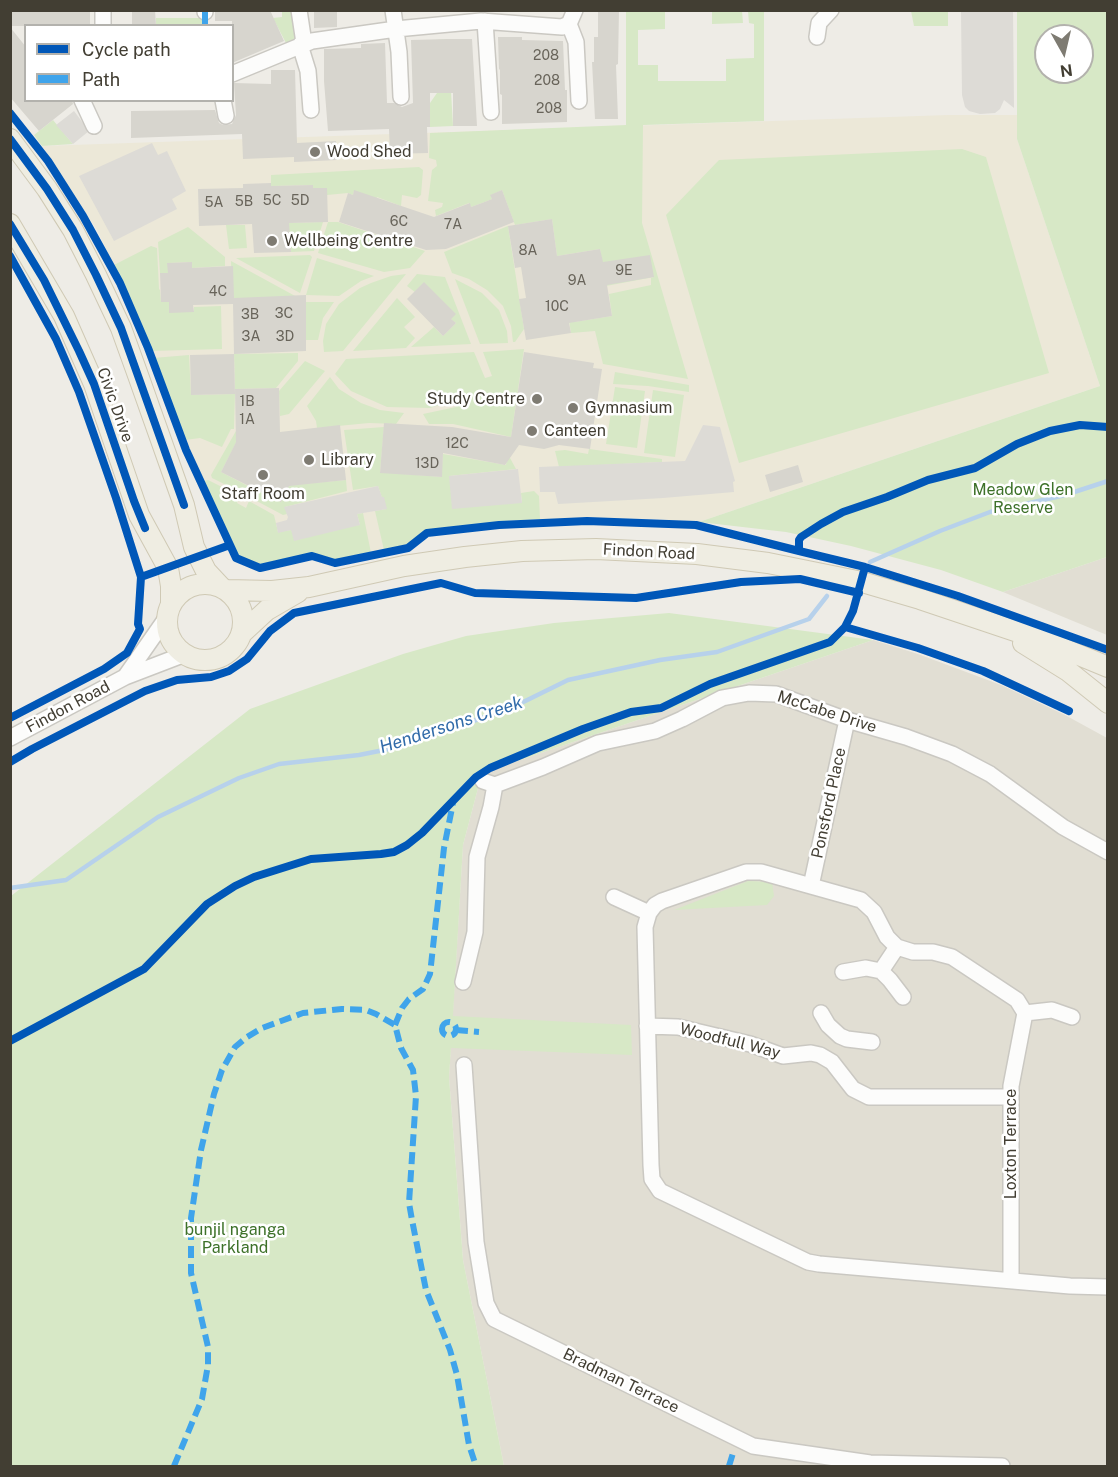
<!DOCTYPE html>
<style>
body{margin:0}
#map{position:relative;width:1118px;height:1477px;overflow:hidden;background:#eeece6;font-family:"Public Sans",sans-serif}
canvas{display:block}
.frame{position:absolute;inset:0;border:12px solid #423e33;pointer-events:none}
.legend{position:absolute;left:24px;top:24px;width:210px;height:78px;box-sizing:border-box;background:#fff;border:2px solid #b3b2ad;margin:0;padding:8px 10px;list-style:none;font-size:18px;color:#423e33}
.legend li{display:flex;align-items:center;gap:12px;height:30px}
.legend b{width:30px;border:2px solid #b3b2ad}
.north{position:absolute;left:1034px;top:24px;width:60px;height:60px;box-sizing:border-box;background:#fff;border:2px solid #b3b2ad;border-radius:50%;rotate:172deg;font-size:16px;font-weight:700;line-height:24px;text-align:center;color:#423e33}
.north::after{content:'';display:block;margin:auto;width:21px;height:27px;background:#7e7b72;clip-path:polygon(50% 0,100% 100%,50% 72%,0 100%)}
</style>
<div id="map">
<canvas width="1118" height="1477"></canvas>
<div class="frame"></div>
<ul class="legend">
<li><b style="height:8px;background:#0057b8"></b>Cycle path</li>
<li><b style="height:8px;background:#3fa4eb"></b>Path</li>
</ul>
<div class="north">N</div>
</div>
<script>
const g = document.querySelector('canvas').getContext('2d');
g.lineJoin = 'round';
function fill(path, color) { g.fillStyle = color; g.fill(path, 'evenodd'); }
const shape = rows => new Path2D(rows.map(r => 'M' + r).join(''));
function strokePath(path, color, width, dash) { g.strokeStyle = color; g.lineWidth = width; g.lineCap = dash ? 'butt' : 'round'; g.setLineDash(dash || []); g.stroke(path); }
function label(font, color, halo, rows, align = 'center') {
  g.font = font + ' "Public Sans",sans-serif'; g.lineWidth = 5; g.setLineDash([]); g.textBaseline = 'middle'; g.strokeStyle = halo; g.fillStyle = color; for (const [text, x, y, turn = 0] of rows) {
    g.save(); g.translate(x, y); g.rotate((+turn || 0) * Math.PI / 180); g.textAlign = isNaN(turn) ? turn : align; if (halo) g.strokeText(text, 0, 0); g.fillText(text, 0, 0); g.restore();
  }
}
const residential = shape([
 [1107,557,1107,635,1003,592],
 [873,640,918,654,1001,685,1065,715,1107,738,1107,1466,504,1466,463,1260,449,1077,463,845,482,773]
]);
const education = shape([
 [948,115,1017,115,1017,139,1100,386,699,522,656,519,585,518,505,521,427,530,408,545,335,561,312,554,260,566,237,555,189,447,128,295,97,230,42,146]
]);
const green = shape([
 [282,11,296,11,296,42,287,45,273,18,282,17],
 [626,11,665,11,665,29,638,30,638,65,658,65,658,81,726,81,726,59,754,58,754,24,749,23,748,11,764,11,764,121,643,125,642,223,688,379,603,364,595,331,571,333,566,300,574,322,612,316,609,294,651,285,651,278,654,277,606,286,600,249,557,256,552,219,515,225,502,190,491,195,492,199,482,203,471,207,469,203,436,216,435,210,442,207,443,203,428,201,432,170,437,166,436,160,429,158,430,133,626,125],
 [712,11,742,11,743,23,712,24],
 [911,11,948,11,948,26,914,26],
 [1017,11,1107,11,1107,557,1003,592,941,570,851,546,786,532,699,522,1100,386,1017,139],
 [1046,36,1082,36,1082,72,1046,72],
 [156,18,205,18,205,25,156,25],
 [448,39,453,126,430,127,430,103,437,93,435,40],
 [53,120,73,144,42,146,34,135],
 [962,149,986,157,1049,373,739,463,666,215,719,160],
 [419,167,423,170,421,195,417,198,402,195,401,206,377,197,375,202,354,191,353,195,348,193,327,195,327,188,313,188,313,185,271,186,271,175],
 [323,222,314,251,291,252,289,229,253,224],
 [328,222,338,222,425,251,410,268,384,272,318,253],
 [226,225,245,225,247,248,229,249],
 [508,226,524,329,515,342,513,342,511,326,503,306,487,290,469,279,452,273,444,252],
 [188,227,225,257,225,266,192,268,192,262,168,263,168,273,160,273,158,242],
 [151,246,157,248,159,289,160,290,161,302,169,302,169,312,194,311,194,307,221,306,222,349,151,351,135,310,114,265],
 [310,255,312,257,300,293,236,258],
 [317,258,374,276,361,281,339,296,306,295],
 [231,261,297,297,232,300],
 [406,274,343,351,324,352,323,341,326,324,339,304,360,288,371,283,391,276],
 [417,274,445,277,471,344,411,347,434,327,443,336,456,323,407,286],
 [455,279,482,293,499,310,507,331,508,343,480,344],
 [397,298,415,317,404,327,415,338,406,348,353,351],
 [305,302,334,302,323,318,318,340,306,340],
 [524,349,511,437,453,424,429,424,423,414,456,407,456,400,430,408,387,407,351,391,335,374,346,359,474,352,485,378,492,376,483,352],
 [298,353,298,361,276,388,235,389,234,354],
 [189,355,191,395,235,394,234,429,231,429,222,447,200,438,185,440,153,358],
 [305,361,325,371,289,414,280,416,279,391],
 [615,372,689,385,689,392,648,386,613,384],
 [330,377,339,389,361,403,380,410,404,413,396,424,369,423,317,428,316,421,307,406],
 [615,387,645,391,637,448,606,444],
 [653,390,684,395,675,457,644,453],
 [384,427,380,472,441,477,443,454,506,465,507,458,510,458,516,469,449,476,522,502,521,493,534,491,539,496,540,519,505,521,426,531,408,545,384,550,375,511,386,509,378,486,353,490,344,430],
 [236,431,242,431,221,472,248,486,242,493,212,478,211,475],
 [589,449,662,459,662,462,559,467,555,451,565,450,588,454],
 [284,469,292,485,346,480,347,491,285,507,287,514,283,515,251,498,254,489,281,502,287,489],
 [208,480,240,496,237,503,246,508,249,501,274,515,278,532,291,530,360,525,357,514,363,513,371,553,335,561,312,554,260,566,237,555,204,481],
 [669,613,873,640,482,773,463,845,453,1016,631,1025,632,1055,451,1048,449,1077,463,1260,504,1466,11,1466,11,896,250,709,403,654,466,636,554,623],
 [748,881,772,882,774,896,767,905,674,910]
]);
const parking = shape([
 [959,11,1013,11,1014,108,1004,100,1000,109,995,113,980,114,969,111,965,107,962,95,961,12],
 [74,111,89,131,73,144,56,125],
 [152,143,158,155,167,151,186,191,172,199,177,209,114,241,79,176],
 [703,425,720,427,735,481,733,482,734,492,663,498,558,504,555,492,540,492,539,467,685,461],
 [518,469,522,503,452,509,449,476],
 [378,486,382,497,384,497,387,509,357,514,360,525,294,541,291,530,278,533,276,523,287,520,288,517,284,507]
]);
const stream = shape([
 [870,562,940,531,990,512,1065,495,1108,481],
 [10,888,66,880,158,817,239,778,279,764,359,755,389,749,509,709,568,680,660,660,717,652,809,619,827,596]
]);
const building = shape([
 [10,10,90,10,90,26,10,26],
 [132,10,155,10,156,26,132,26],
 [215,10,270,10,284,41,232,63,232,21,215,21],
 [314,10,337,10,337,27,314,28],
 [598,10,619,10,618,64,616,65,618,119,595,119,592,62,594,62,594,37,598,37],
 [10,27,26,47,26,100,72,100,73,104,39,131,10,97],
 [498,37,522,37,522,40,563,41,565,90,567,90,567,122,502,124,502,95,500,94,500,70,499,69],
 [448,39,472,39,477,126,453,126,453,93,430,93,430,127,427,127,428,153,390,154,389,129,328,131,324,81,324,49,361,48,361,44,385,43,387,103,394,103,402,107,413,103,411,40],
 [271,70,295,70,297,143,336,141,337,160,294,162,294,157,243,159,242,134,131,138,131,111,215,110,219,123,223,125,232,124,236,115,234,83,271,84],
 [271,183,271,186,313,185,313,188,327,188,328,222,289,223,291,252,254,253,252,224,199,226,198,189,243,188,243,184],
 [354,190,434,217,470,203,471,207,482,203,492,199,490,195,502,190,514,222,446,249,426,250,339,222,348,193,353,195],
 [552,219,557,256,600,249,603,262,650,255,654,277,607,285,612,316,569,323,571,333,526,340,519,299,526,298,521,267,515,268,508,226],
 [192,262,192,268,233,266,234,298,306,295,306,351,234,354,235,394,191,395,190,355,234,354,233,304,193,305,194,312,169,313,169,302,161,302,160,273,168,273,167,263],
 [424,282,456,314,451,319,456,323,443,336,407,299],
 [524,352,594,363,593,368,602,369,590,449,559,445,544,449,519,445,505,465,443,453,442,477,380,473,384,423,452,427,511,437],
 [279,388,280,432,340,425,346,480,289,486,281,502,221,472,236,442,235,389],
 [798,465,803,482,770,492,765,475]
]);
const minor = shape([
 [103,10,103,26],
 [205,10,205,12],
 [299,10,304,43],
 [393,10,399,52,401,97],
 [485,21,491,112],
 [569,24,576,42,579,101],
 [817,37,819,23,831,10],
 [300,45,308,71,311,110],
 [232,74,312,41,396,29,481,21,562,27,569,24,575,10],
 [82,100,94,126],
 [223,100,226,116],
 [125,677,167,617],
 [10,738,125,677,185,654],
 [483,781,495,785,543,767,598,743,655,731,682,719,722,698,749,693,776,694,847,720,906,737,952,754,990,774,1063,827,1108,852],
 [811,886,847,720],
 [614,897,649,913],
 [881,971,897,947],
 [843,972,866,968,881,971,890,980,903,997],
 [463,982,475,932,477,857,491,807,495,785],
 [821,1013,828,1025,840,1036,847,1039,872,1042],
 [1025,1013,1052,1010,1072,1017],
 [647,1026,678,1027,750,1044,783,1056,811,1053,820,1055,832,1062,853,1089,869,1097,1011,1097],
 [464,1065,476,1242,486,1303,494,1319,753,1446,870,1463,1002,1466],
 [1011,1281,1011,1086,1025,1013,1017,1000,952,957,933,952,913,952,897,947,887,937,874,912,861,900,761,872,746,872,662,901,655,905,649,913,645,927,651,1165,652,1179,660,1191,808,1262,819,1264,1070,1286,1108,1287]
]);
const major = shape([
 [10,139,47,189,73,230,96,275,121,328,139,378,184,505,194,547,206,571,220,586],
 [10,224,64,316,94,384,139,515,168,568,171,586,171,604],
 '167 622a38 38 0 1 1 76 0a38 38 0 1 1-76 0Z',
 [227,590,272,591,309,587,404,566,465,557,522,551,596,549,697,554,768,563,862,582,920,599,1045,641,1108,667],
 [241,634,267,610,298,592],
 [1023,643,1068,671,1108,703]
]);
const quiet = shape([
 [205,12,205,26],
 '442 1029a7 7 0 1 1 14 0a7 7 0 1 1-14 0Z',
 [395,1025,402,1008,409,999,423,989,430,974,444,848,453,803],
 [456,1030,479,1032],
 [174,1466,202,1399,208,1365,208,1347,191,1273,191,1218,201,1150,214,1094,222,1070,235,1047,247,1037,262,1028,303,1013,342,1009,366,1010,376,1014,395,1025,401,1048,413,1070,416,1096,409,1203,412,1220,426,1290,450,1350,457,1375,469,1445,476,1466],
 [729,1466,733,1453]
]);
const cycleway = shape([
 [10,113,48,161,83,216,120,283,148,348,186,450,236,558,260,568,312,556,335,563,408,548,427,533,499,525,587,521,696,525,799,551],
 [10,139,47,189,73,230,96,275,121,328,184,505],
 [10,224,44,280,79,351,94,384,134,501,145,528],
 [10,256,56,339,79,392,116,498,141,577,138,624,140,629,127,653,104,669,10,718],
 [865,567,958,596,1108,650],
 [141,577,230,545],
 [845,627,918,648,983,671,1069,711],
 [10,762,32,749,145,691,177,680,211,677,229,671,247,659,270,631,294,613,441,583,475,593,636,598,741,582,800,579,859,593],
 [10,1041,144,969,207,904,235,886,254,877,311,859,381,854,394,852,407,845,422,833,476,777,490,768,583,729,631,712,661,708,710,684,830,642,845,627,853,611,865,567,799,551,799,540,801,537,821,524,843,512,887,497,928,480,975,468,1017,444,1050,431,1080,425,1108,427]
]);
const markers = [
 [315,152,6,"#7e7b72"],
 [272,241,6,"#7e7b72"],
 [537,399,6,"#7e7b72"],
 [573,408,6,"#7e7b72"],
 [532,431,6,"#7e7b72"],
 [309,460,6,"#7e7b72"],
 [263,475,6,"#7e7b72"]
];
const numberNames = [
 ["208",546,56],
 ["208",547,81],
 ["208",549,109],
 ["5C",272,201],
 ["5D",300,201],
 ["5B",244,202],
 ["5A",214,203],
 ["6C",399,222],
 ["7A",453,225],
 ["8A",528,251],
 ["9E",624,271],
 ["9A",577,281],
 ["4C",218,292],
 ["10C",557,307],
 ["3C",284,314],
 ["3B",250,315],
 ["3A",251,337],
 ["3D",285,337],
 ["1B",247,402],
 ["1A",247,420],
 ["12C",457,444],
 ["13D",427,464]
];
const poiNames = [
 ["Wood Shed",327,152],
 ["Wellbeing Centre",284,241],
 ["Study Centre",525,399,"right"],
 ["Gymnasium",585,408],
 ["Canteen",544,431],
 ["Library",321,460],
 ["Staff Room",263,494,"center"]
];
const streetNames = [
 ["Civic Drive",115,405,70],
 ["Findon Road",649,552,3],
 ["Findon Road",68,707,-28],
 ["McCabe Drive",827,712,18],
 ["Ponsford Place",829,803,-78],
 ["Woodfull Way",730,1041,14],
 ["Loxton Terrace",1011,1144,-90],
 ["Bradman Terrace",621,1381,26]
];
const parkNames = [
 ["Meadow Glen",1023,490],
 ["Reserve",1023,508],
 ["bunjil nganga",235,1230],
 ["Parkland",235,1248]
];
const waterNames = [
 ["Hendersons Creek",451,725,-18]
];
fill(residential, '#e1ded3');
fill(education, '#ece8d8');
fill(green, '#d7e8c6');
fill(parking, '#dddbd6');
strokePath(stream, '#b7d1eb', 4.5);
fill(building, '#d7d5ce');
strokePath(minor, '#cac8c2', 18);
strokePath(major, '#cfc9b4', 22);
strokePath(minor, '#fcfcfb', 15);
strokePath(major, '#efede2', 20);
strokePath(quiet, '#3fa4eb', 6, [12, 6]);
strokePath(cycleway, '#0057b8', 8);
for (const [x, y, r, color] of markers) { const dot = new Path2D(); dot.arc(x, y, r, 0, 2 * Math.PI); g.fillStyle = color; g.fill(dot); strokePath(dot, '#fff', 2); }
label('14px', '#68645a', null, numberNames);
label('16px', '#423e33', '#fff', poiNames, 'left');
label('16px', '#423e33', '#fff', streetNames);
label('16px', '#3d7129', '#fff', parkNames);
label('italic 18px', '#316ba9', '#fff', waterNames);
</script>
